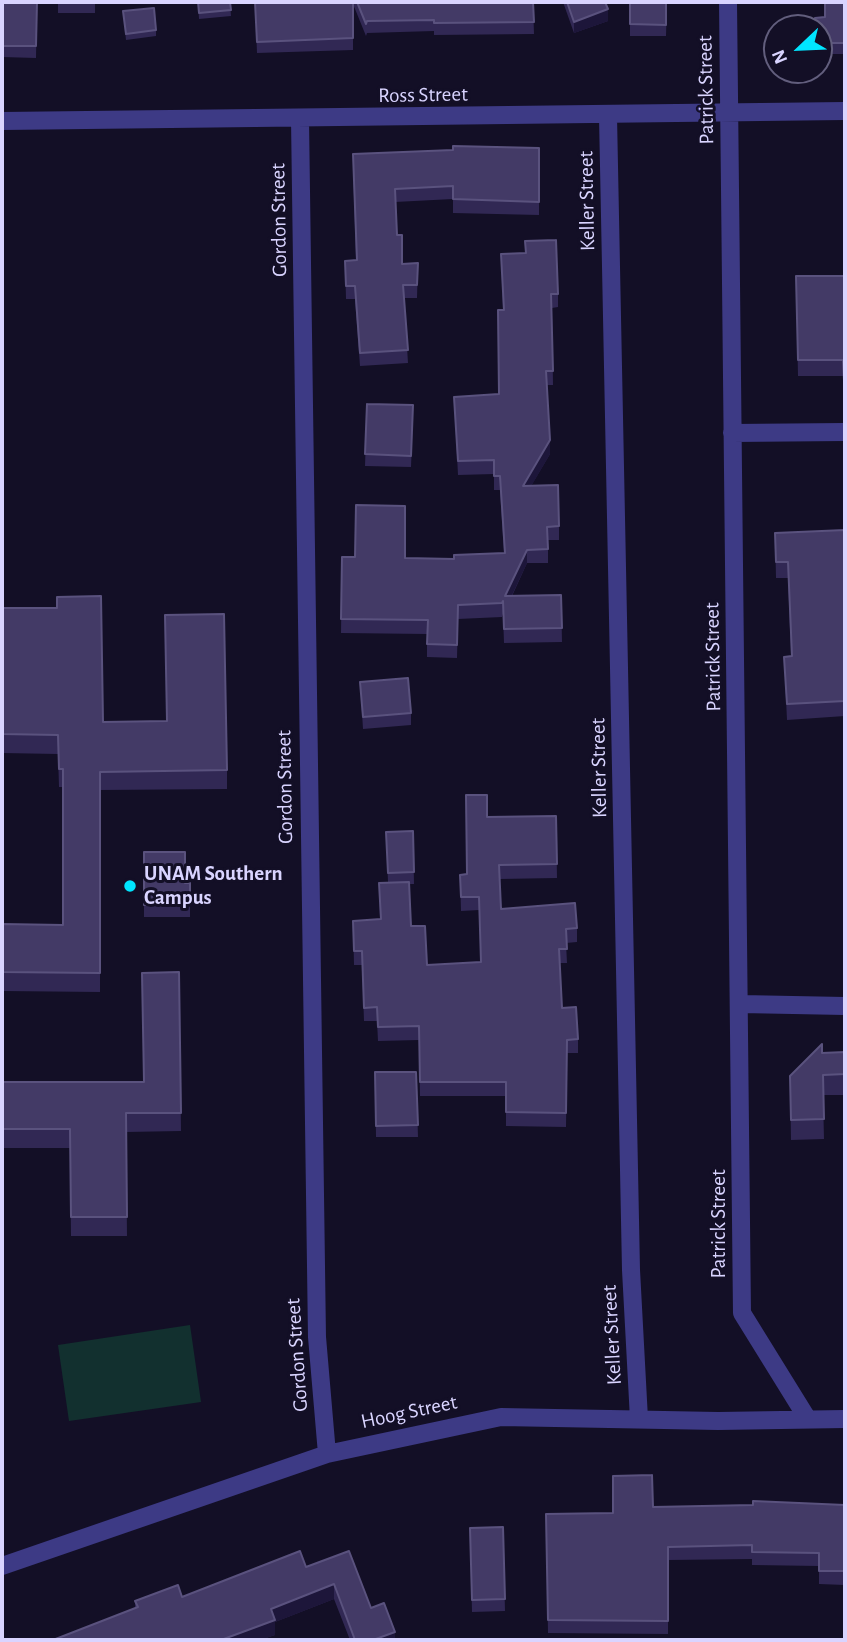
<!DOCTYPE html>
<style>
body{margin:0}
#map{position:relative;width:847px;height:1642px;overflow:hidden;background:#130f26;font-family:"Alegreya Sans",sans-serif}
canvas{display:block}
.frame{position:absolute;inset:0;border:4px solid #d9d4ff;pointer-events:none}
.north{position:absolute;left:763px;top:14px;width:70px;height:70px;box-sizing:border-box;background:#130f26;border:2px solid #625e7d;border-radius:50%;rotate:247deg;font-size:19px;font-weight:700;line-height:28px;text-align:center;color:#d9d4ff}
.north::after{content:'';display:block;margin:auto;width:24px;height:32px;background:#00e5ff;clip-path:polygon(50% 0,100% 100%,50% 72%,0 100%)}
</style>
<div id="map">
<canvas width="847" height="1642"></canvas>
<div class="frame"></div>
<div class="north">N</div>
</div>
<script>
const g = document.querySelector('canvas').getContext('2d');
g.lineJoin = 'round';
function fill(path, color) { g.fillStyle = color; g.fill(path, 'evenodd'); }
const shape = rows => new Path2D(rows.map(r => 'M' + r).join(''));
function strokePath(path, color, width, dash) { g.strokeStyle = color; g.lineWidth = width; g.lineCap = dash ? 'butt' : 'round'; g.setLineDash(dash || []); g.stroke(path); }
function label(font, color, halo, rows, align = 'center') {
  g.font = font + ' "Alegreya Sans",sans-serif'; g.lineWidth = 6; g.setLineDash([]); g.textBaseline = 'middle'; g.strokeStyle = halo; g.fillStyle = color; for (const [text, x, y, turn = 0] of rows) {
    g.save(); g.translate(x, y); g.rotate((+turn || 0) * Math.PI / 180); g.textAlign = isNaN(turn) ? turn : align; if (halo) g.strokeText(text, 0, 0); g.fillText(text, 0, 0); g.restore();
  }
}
const green = shape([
 [190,1325,201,1402,69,1421,58,1345]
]);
const minor = shape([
 [728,2,742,1313,807,1418],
 [608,116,631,1270,639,1419],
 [300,119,317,1337,327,1454],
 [2,121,845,111],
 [732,433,845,432],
 [741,1004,845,1006],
 [2,1566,327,1454,501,1417,718,1421,845,1419]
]);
const wall = shape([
 [2,2,37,2,36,58,2,57],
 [58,2,95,2,95,13,58,13],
 [198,2,230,2,231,16,199,19],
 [255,2,533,2,534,34,434,35,434,31,367,33,366,36,353,4,353,50,257,53],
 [563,2,605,2,608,21,574,33],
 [630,2,667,2,666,36,630,36],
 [845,2,845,54,819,54,819,28,825,17],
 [123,11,156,30,156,36,126,40],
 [539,148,539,215,453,213,453,199,395,202,397,235,402,264,418,263,417,298,404,298,408,363,360,366,355,299,346,299,345,261,356,260,353,167],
 [525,241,558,294,558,307,552,308,553,385,546,385,550,454,531,486,559,526,559,540,548,540,548,563,527,563,512,596,561,595,562,642,504,643,503,614,502,617,458,619,457,658,427,657,427,634,341,633,342,557,454,559,504,553,500,490,494,490,494,474,458,475,454,397,499,394,503,310,501,254,525,253],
 [796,276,845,276,845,395,844,395,843,376,798,376],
 [367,404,413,417,411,467,365,466],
 [845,530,845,716,787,720,784,657,791,656,788,578,776,578,775,533],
 [2,608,103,722,227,770,227,789,100,790,100,992,2,991,2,924,63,925,63,787,59,787,58,754,2,753],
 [360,682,411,713,411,725,363,729],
 [556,816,557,878,500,879,501,909,577,928,577,942,566,943,567,963,559,963,562,1008,578,1039,578,1053,567,1053,566,1127,506,1126,506,1096,420,1096,419,1040,378,1041,377,1021,364,1021,362,965,354,965,353,921,380,919,379,883,388,882,386,832,413,831,414,884,409,884,411,926,427,965,481,962,479,910,461,911,460,875,467,874,487,817],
 [144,852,185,883,190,883,190,917,144,917],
 [179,972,181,1131,126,1132,127,1236,71,1236,70,1148,2,1148,2,1082,144,1082],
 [845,1052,845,1095,823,1095,824,1139,791,1140,790,1076,822,1053],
 [375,1072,416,1072,418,1137,376,1137],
 [845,1505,845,1585,819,1584,819,1566,752,1565,752,1559,668,1560,668,1634,548,1633,546,1514,613,1513,653,1507],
 [503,1527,505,1611,472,1612,470,1528],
 [306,1567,371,1608,395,1640,350,1640,334,1599,275,1622,275,1635,260,1640,53,1640,135,1608,135,1601,182,1597]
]);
const shadedWall = shape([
 [608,9,608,21,574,33,574,22],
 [550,440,550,454,523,500,523,486],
 [527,550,527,563,505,610,505,596],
 [334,1584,334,1599,275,1622,275,1635,260,1640,221,1640,271,1609],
 [395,1632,395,1640,373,1640]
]);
const building = shape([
 [2,2,37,2,36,46,2,46,2,2],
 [198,2,230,2,231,10,199,13,198,2],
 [255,2,353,2,353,38,257,42,255,2],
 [357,2,533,2,534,22,434,23,434,20,367,21,366,24,357,2],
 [567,2,605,2,608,9,574,22,567,2],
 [630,2,666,2,666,25,630,24,630,2],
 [825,2,845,2,845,43,819,43,819,28,815,28,815,18,825,17,825,2],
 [154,8,156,30,126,34,123,11,154,8],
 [453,146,539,148,539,202,453,199,453,186,395,189,397,235,402,235,402,264,418,263,417,285,403,285,408,350,360,353,355,286,346,286,345,261,357,260,353,154,453,150,453,146],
 [556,240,558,294,551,294,553,371,546,371,550,440,523,486,558,485,559,526,547,527,548,549,527,550,505,596,561,595,562,628,504,629,503,601,502,603,458,605,457,645,427,644,428,620,341,619,342,557,355,557,356,505,405,506,405,558,454,559,454,555,505,553,500,476,494,476,494,460,458,461,454,397,499,394,498,310,504,310,501,254,526,253,525,241,556,240],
 [796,276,845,276,845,380,844,380,843,360,798,360,796,276],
 [367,404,413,405,411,456,365,454,367,404],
 [845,530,845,701,787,704,784,657,792,656,788,562,776,562,775,533,845,530],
 [101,596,103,722,167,721,165,615,224,614,227,770,100,772,100,973,2,972,2,924,63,925,63,769,59,769,58,735,2,734,2,608,57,608,57,597,101,596],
 [408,678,411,713,363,717,360,682,408,678],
 [466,795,487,795,487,817,556,816,557,864,499,865,501,909,575,903,577,928,566,929,567,949,559,949,562,1008,576,1007,578,1039,567,1040,566,1113,506,1112,506,1082,420,1082,419,1026,378,1027,377,1007,364,1008,362,951,354,951,353,921,381,919,379,883,409,882,411,926,425,926,427,965,481,962,479,897,461,897,460,875,467,874,466,795],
 [413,831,414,872,388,873,386,832,413,831],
 [144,852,185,852,185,883,190,883,190,905,144,905,144,852],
 [179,972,181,1113,126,1113,127,1217,71,1217,70,1129,2,1129,2,1082,144,1082,142,973,179,972],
 [822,1044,822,1053,845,1052,845,1074,823,1075,824,1119,791,1120,790,1076,822,1044],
 [375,1072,416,1072,418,1125,376,1126,375,1072],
 [652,1475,653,1507,753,1505,753,1501,845,1505,845,1571,819,1571,819,1553,752,1552,752,1545,668,1547,668,1621,548,1620,546,1514,613,1513,613,1476,652,1475],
 [503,1527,505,1599,472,1600,470,1528,503,1527],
 [300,1551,306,1567,349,1551,371,1608,384,1603,395,1632,373,1640,355,1640,334,1584,271,1609,275,1620,221,1640,53,1640,138,1607,135,1601,178,1585,182,1597,300,1551]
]);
const markers = [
 [130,886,7,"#00e5ff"]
];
const streetNames = [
 ["Patrick Street",706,90,-91],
 ["Ross Street",423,95,-1],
 ["Keller Street",587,201,-91],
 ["Gordon Street",279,220,-91],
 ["Patrick Street",713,657,-91],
 ["Keller Street",599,768,-91],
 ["Gordon Street",285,787,-91],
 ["Patrick Street",719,1224,-90],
 ["Keller Street",612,1335,-93],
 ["Gordon Street",297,1355,-94],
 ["Hoog Street",409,1412,-12]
];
const poiNames = [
 ["UNAM Southern",144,874],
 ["Campus",144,898]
];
fill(green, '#12302f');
strokePath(minor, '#3d3a85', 18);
fill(wall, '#312854');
fill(shadedWall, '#1d163a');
fill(building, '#433a66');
strokePath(building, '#5a527e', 2);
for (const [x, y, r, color] of markers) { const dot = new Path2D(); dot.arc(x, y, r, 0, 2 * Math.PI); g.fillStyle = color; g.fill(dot); strokePath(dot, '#130f26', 2.5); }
label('21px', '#d9d4ff', '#130f26', streetNames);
label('bold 21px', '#d9d4ff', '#130f26', poiNames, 'left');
</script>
